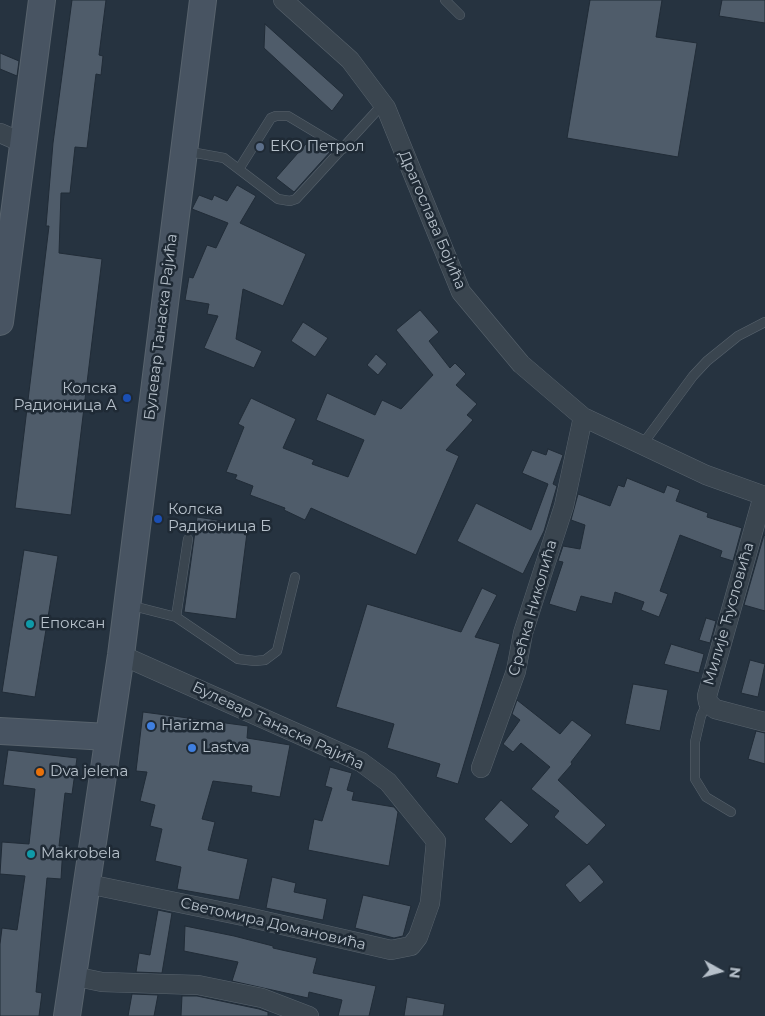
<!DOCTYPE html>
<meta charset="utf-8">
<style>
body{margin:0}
#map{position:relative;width:765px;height:1016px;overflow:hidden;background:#263340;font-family:Montserrat,sans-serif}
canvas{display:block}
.north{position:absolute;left:695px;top:946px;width:50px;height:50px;-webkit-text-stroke:4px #1f2a35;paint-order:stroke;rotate:97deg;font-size:14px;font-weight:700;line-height:20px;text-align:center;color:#b6c0ca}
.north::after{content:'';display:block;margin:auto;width:18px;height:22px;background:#b6c0ca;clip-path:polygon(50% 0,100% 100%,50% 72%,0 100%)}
</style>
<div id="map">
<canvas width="765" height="1016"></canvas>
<div class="north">N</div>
</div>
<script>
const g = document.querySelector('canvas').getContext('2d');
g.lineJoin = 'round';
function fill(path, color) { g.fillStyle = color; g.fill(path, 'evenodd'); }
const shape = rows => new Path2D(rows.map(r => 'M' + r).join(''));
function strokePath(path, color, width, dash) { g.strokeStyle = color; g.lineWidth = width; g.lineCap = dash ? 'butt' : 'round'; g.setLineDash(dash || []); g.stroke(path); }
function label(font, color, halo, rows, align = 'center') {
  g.font = font + ' Montserrat,sans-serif'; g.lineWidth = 5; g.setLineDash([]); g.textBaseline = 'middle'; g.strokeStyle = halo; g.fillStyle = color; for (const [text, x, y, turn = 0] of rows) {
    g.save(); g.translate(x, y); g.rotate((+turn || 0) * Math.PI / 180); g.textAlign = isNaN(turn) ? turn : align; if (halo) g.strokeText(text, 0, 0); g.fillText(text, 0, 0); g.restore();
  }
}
const building = shape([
 [72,0,106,0,99,55,103,56,101,75,96,74,87,148,75,147,70,193,61,193,59,253,102,259,71,515,15,508,49,226,46,226,53,143,72,0],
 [590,0,662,0,656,37,697,43,678,157,567,138,590,0],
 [722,0,765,0,765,23,719,16,722,0],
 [265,24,344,95,332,111,264,48,265,24],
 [0,53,19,61,17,76,0,69,0,53],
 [312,137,331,151,294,192,276,178,312,137],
 [237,185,256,196,240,223,306,254,283,306,243,289,236,339,262,351,254,368,204,348,218,316,207,314,209,304,185,300,189,277,193,278,207,245,216,248,228,223,192,209,199,195,212,200,214,195,227,201,237,185],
 [420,310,439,332,429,341,450,368,455,363,466,374,456,385,477,404,467,415,473,420,446,450,459,456,416,555,311,508,305,520,284,510,285,508,250,495,253,486,235,479,237,475,226,472,244,427,238,424,251,398,296,419,283,448,314,460,312,464,348,477,364,440,316,420,327,393,375,415,382,400,401,409,433,375,396,330,420,310],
 [303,322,328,338,315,357,291,341,303,322],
 [376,354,387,364,378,375,367,365,376,354],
 [548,449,563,455,553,484,557,486,544,531,523,574,457,541,476,503,531,530,548,484,522,473,532,450,546,455,548,449],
 [627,478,664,493,667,485,680,490,676,501,708,513,707,517,742,528,733,561,720,557,722,551,680,535,660,591,668,594,659,617,641,610,644,602,615,592,612,604,581,596,576,612,549,604,563,562,558,561,563,546,580,549,585,525,571,520,578,494,610,506,618,485,624,487,627,478],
 [197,517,248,525,236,619,184,612,197,517],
 [764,535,765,536,765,611,744,605,764,535],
 [24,550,58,556,35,697,2,692,24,550],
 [482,588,497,595,475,637,500,644,458,784,436,777,440,764,387,748,394,724,336,707,367,604,461,632,482,588],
 [706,618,716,621,710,643,699,640,706,618],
 [671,644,704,654,699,673,664,664,671,644],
 [750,660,765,664,758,697,741,693,750,660],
 [633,684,668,690,660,731,625,724,633,684],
 [517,700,560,734,572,720,592,735,571,762,572,764,558,780,606,825,587,845,554,817,559,811,531,789,550,767,521,743,513,752,503,744,520,720,512,714,517,700],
 [143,712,248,726,247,738,290,745,280,797,251,792,252,786,213,781,202,819,215,822,208,850,248,859,239,900,177,889,181,867,155,861,162,829,150,826,155,805,140,801,147,772,136,771,143,712],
 [756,731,765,733,765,764,748,759,756,731],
 [8,750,77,758,72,794,65,793,59,846,63,846,61,879,47,878,36,992,42,993,39,1016,0,1016,0,944,2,928,17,930,25,876,0,874,2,842,29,844,35,789,3,785,8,750],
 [330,767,352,773,347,790,354,792,352,800,394,807,398,812,389,866,308,850,314,819,322,821,332,788,325,786,330,767],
 [501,800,529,825,511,844,484,819,501,800],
 [589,864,604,882,580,903,565,885,589,864],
 [272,877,296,883,294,892,327,899,323,920,266,908,272,877],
 [363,895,411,906,403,936,394,938,355,928,363,895],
 [158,910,172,913,162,973,136,972,139,953,150,955,158,910],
 [185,926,234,936,273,946,273,948,317,958,313,973,376,986,369,1016,338,1016,342,1000,309,992,308,998,232,981,238,962,184,951,185,926],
 [132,994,158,995,154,1016,128,1016,132,994],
 [182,996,197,996,259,1009,268,1012,268,1016,181,1016,182,996],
 [407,997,445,1004,443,1016,404,1016,407,997]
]);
const lane = shape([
 [445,0,460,15],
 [185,151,224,158,278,199,290,201,296,199,383,104],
 [239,169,271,118,276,116,288,116,343,149],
 [642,445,693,376,707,361,738,336,765,322],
 [129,605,176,617,238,659,255,661,265,660,277,651,295,577],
 [176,617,188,539],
 [708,702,701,716,695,742,695,779,706,797,731,812]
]);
const street = shape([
 [283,0,350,60,386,108,461,292,521,364,583,417,706,475,765,496],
 [0,133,23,143],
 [763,496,707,696,708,702,715,709,765,722],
 [481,768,516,671,523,633,564,506,583,417],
 [88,884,243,916,391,950,411,946,418,937,430,903,436,841,388,782,361,762,121,655],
 [73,976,102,982,198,985,262,998,309,1016]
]);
const secondary = shape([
 [0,322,42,0],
 [0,731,108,737],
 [67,1016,121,655,203,0]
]);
const markers = [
 [260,147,5,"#5c6f8a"],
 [127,398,5,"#1a4fb4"],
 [158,519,5,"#1a4fb4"],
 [30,624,5,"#0f9aa8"],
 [151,726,5,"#3f7fe0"],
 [192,748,5,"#3f7fe0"],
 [40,772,5,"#e8710a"],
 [31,854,5,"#0f9aa8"]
];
const poiNames = [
 ["ЕКО Петрол",270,147],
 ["Колска",117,389,"right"],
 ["Радионица А",117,406,"right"],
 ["Колска",168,510],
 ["Радионица Б",168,527],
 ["Епоксан",40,624],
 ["Harizma",161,726],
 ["Lastva",202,748],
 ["Dva jelena",50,772],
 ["Makrobela",41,854]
];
const streetNames = [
 ["Драгослава Бојића",432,220,67],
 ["Булевар Танаска Рајића",161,327,-83],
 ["Срећка Николића",533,608,-74],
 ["Милије Ћусловића",729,614,-74],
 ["Булевар Танаска Рајића",278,726,25],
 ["Светомира Домановића",273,924,13]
];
fill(building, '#4f5c6a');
strokePath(building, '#212c37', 1);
strokePath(lane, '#58636d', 10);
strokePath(street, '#58636d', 20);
strokePath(secondary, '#58636d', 28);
strokePath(lane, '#3a454f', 9);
strokePath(street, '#3a454f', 19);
strokePath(secondary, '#485462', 26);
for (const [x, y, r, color] of markers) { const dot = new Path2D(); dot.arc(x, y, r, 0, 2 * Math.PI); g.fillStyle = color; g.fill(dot); strokePath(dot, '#1f2a35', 2); }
label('15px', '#b6c0ca', '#1f2a35', poiNames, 'left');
label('15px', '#b6c0ca', '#1f2a35', streetNames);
</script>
